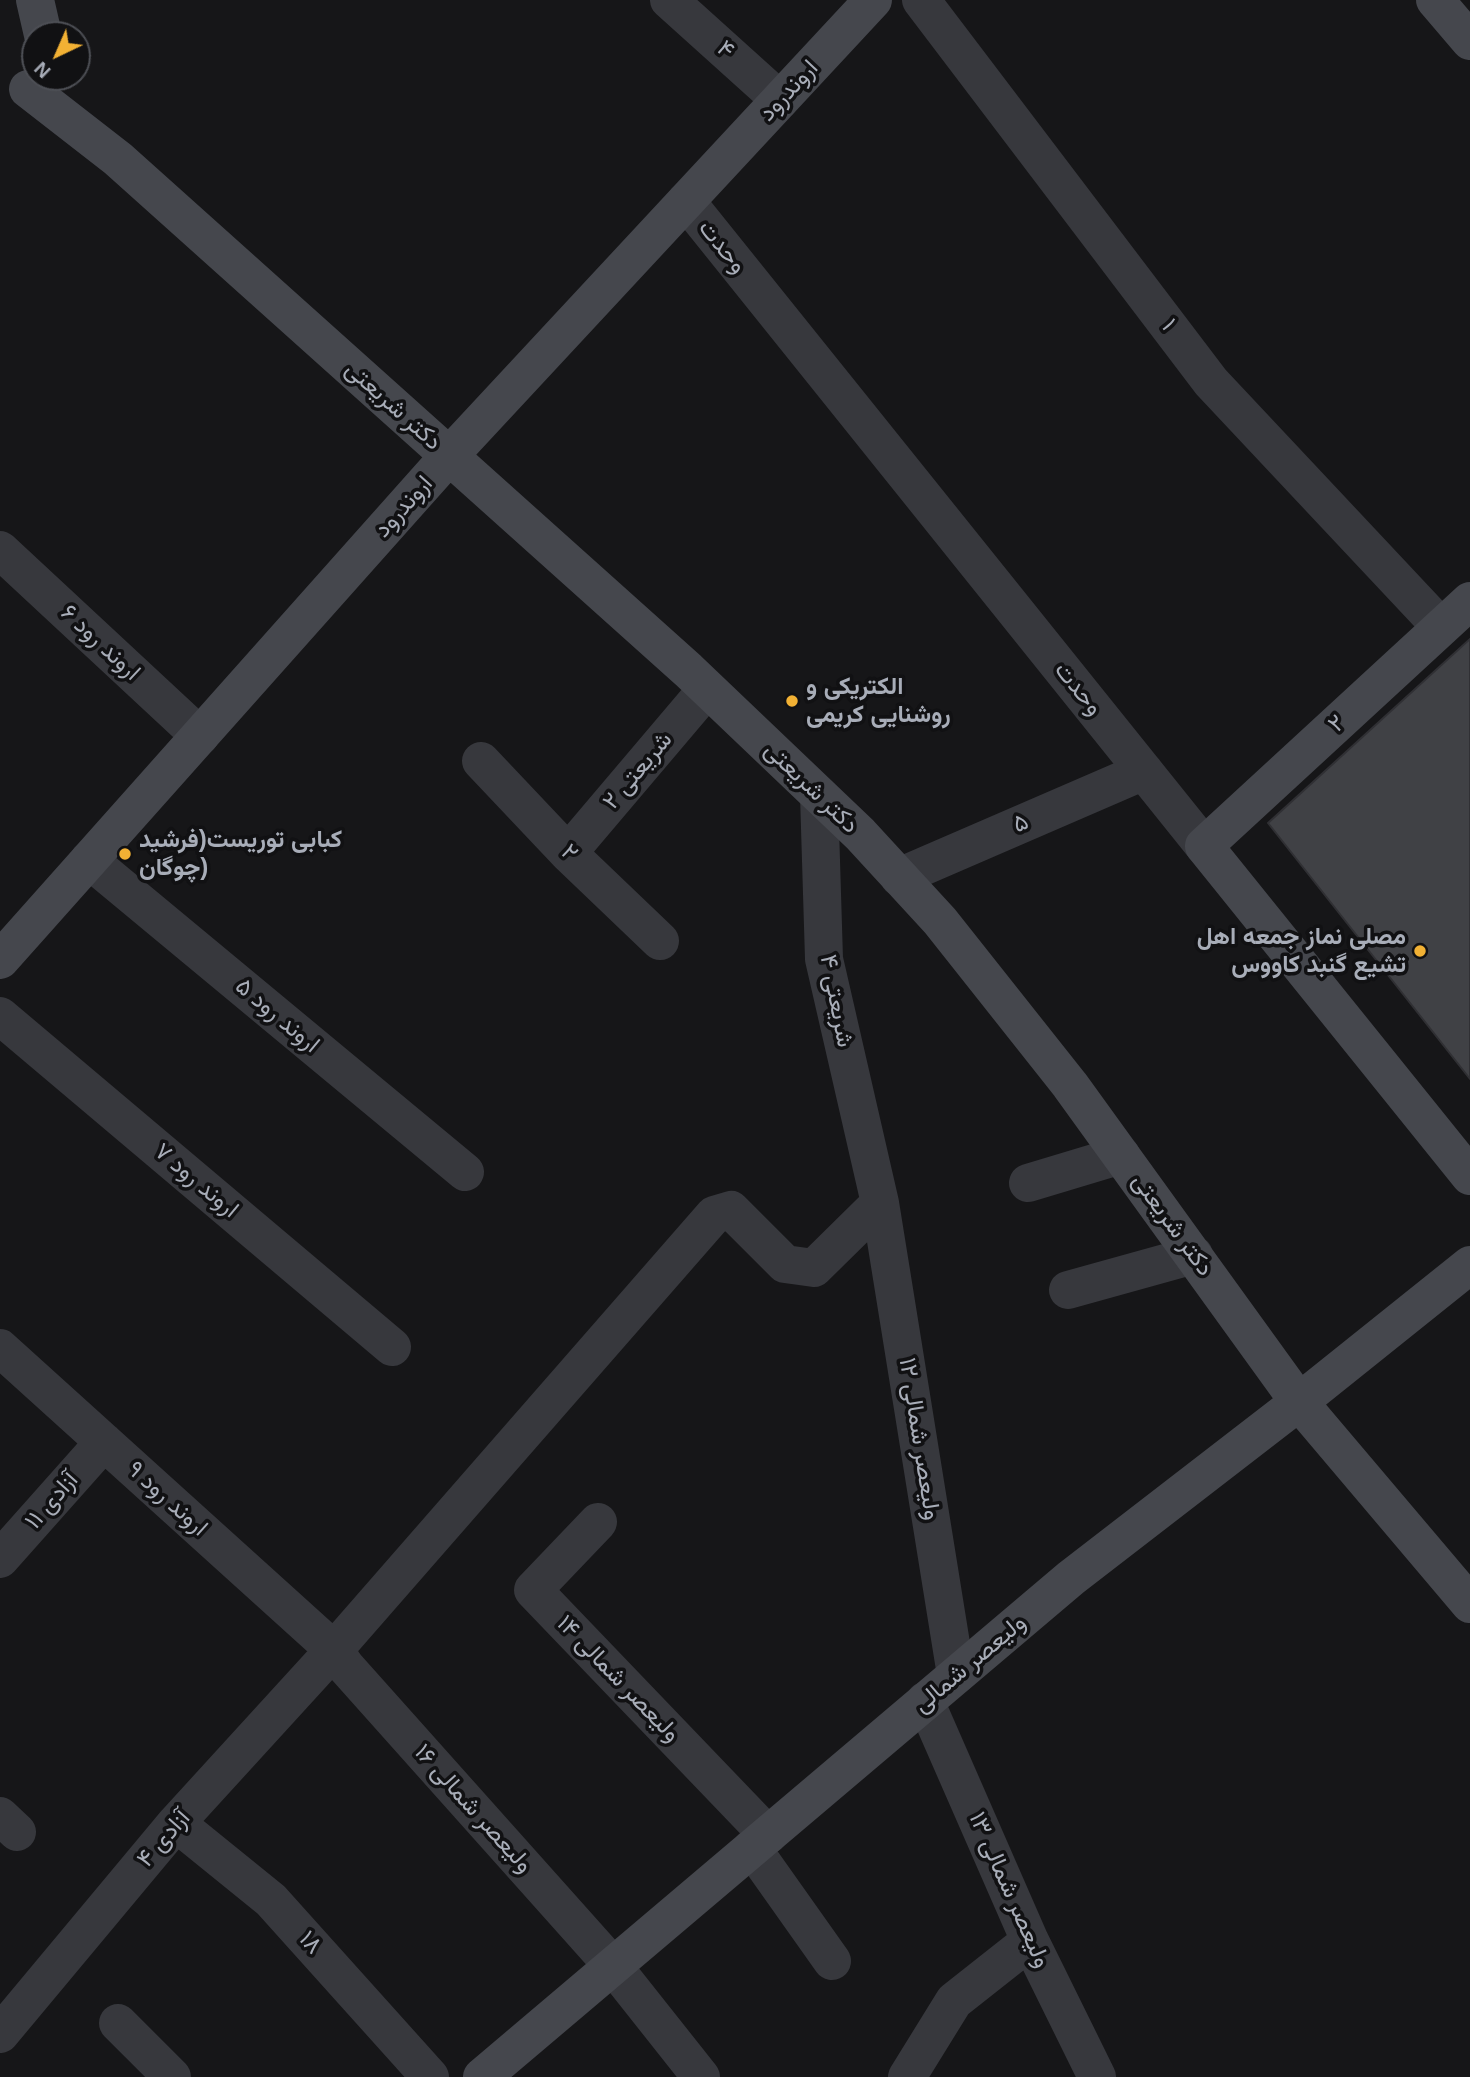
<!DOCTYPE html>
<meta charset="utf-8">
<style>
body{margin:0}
#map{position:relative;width:1470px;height:2077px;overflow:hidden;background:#161618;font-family:Arial,sans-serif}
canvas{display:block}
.north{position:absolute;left:21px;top:21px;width:70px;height:70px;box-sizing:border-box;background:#111113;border:2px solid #4d4f55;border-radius:50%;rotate:224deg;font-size:19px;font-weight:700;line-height:28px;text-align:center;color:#a8adb8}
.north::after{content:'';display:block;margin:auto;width:24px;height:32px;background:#f2b134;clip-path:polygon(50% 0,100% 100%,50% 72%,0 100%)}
</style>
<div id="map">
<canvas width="1470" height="2077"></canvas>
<div class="north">N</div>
</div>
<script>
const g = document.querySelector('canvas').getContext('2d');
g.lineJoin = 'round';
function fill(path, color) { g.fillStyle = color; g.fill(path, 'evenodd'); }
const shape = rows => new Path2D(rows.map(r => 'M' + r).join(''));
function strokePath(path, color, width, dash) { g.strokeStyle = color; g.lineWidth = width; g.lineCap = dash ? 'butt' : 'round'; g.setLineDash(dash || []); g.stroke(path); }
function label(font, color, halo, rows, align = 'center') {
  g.font = font + ' Arial,Vazirmatn,sans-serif'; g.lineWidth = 7; g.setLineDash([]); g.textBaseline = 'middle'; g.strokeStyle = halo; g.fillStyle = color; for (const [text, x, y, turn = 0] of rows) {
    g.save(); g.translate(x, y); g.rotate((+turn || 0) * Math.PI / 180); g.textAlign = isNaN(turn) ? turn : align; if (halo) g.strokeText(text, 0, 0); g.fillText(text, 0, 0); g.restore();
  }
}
const building = shape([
 [1470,639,1470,1079,1268,823,1470,639]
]);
const street = shape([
 [669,0,780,100],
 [921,0,1211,382,1441,627],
 [686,201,1204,846],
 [0,550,200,736],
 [481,761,568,853,660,941],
 [819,795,824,959,880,1203,956,1675],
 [568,853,707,689],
 [89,860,465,1172],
 [899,877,1144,771],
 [0,1016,392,1347],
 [1028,1183,1121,1155],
 [1068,1290,1194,1255],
 [0,1348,334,1650,346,1667,613,1966,701,2077],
 [598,1522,533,1590,768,1835],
 [0,1559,104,1442],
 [925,1701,1030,1941,1097,2077],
 [0,1816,17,1832],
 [176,1823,271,1900,430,2077],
 [752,1848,832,1961],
 [118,2023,172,2077],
 [0,2034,176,1823,334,1650,714,1215,731,1210,785,1264,814,1268,880,1203],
 [907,2077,954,2001,1030,1941]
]);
const secondary = shape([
 [35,0,43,35],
 [1435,0,1470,41],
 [28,89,118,159,688,670,860,834,940,921,1070,1085,1299,1402,1470,1604],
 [1470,601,1204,846,1470,1176],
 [0,960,449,456,873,0],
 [482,2077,1071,1578,1299,1402,1470,1265]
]);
const markers = [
 [792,701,7,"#f2b134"],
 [125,854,7,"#f2b134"],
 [1420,951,7,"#f2b134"]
];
const streetNames = [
 ["۴",725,50,42],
 ["اروندرود",789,91,-47],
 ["وحدت",722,247,51],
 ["۱",1168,325,53],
 ["دکتر شریعتی",393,406,42],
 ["اروندرود",404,507,-48],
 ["اروند رود ۶",100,643,43],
 ["وحدت",1078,689,51],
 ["۲",1337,724,-43],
 ["شریعتی ۲",638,771,-50],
 ["دکتر شریعتی",811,788,44],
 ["۵",1021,824,-23],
 ["۲",569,853,45],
 ["شریعتی ۴",836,1001,79],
 ["اروند رود ۵",277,1016,40],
 ["اروند رود ۷",196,1181,40],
 ["دکتر شریعتی",1172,1225,54],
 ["ولیعصر شمالی ۱۲",919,1439,81],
 ["اروند رود ۹",167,1499,42],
 ["آزادی ۱۱",52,1501,-49],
 ["ولیعصر شمالی",970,1664,-40],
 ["ولیعصر شمالی ۱۴",618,1679,46],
 ["ولیعصر شمالی ۱۶",473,1809,48],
 ["آزادی ۴",164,1839,-49],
 ["ولیعصر شمالی ۱۳",1009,1890,66],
 ["۱۸",310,1943,48]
];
const poiNames = [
 ["الکتریکی و",806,687],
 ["روشنایی کریمی",806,715],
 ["کبابی توریست(فرشید",139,840],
 ["چوگان)",139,868],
 ["مصلی نماز جمعه اهل",1406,937,"right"],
 ["تشیع گنبد کاووس",1406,965,"right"]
];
fill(building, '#404145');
strokePath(building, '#303034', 2);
strokePath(street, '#37383d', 38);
strokePath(secondary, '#45474d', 38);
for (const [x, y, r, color] of markers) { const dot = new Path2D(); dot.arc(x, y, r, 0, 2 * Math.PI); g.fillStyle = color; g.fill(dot); strokePath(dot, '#111113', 2.5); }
label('24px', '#a8adb8', '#111113', streetNames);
label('bold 24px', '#a8adb8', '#111113', poiNames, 'left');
</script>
